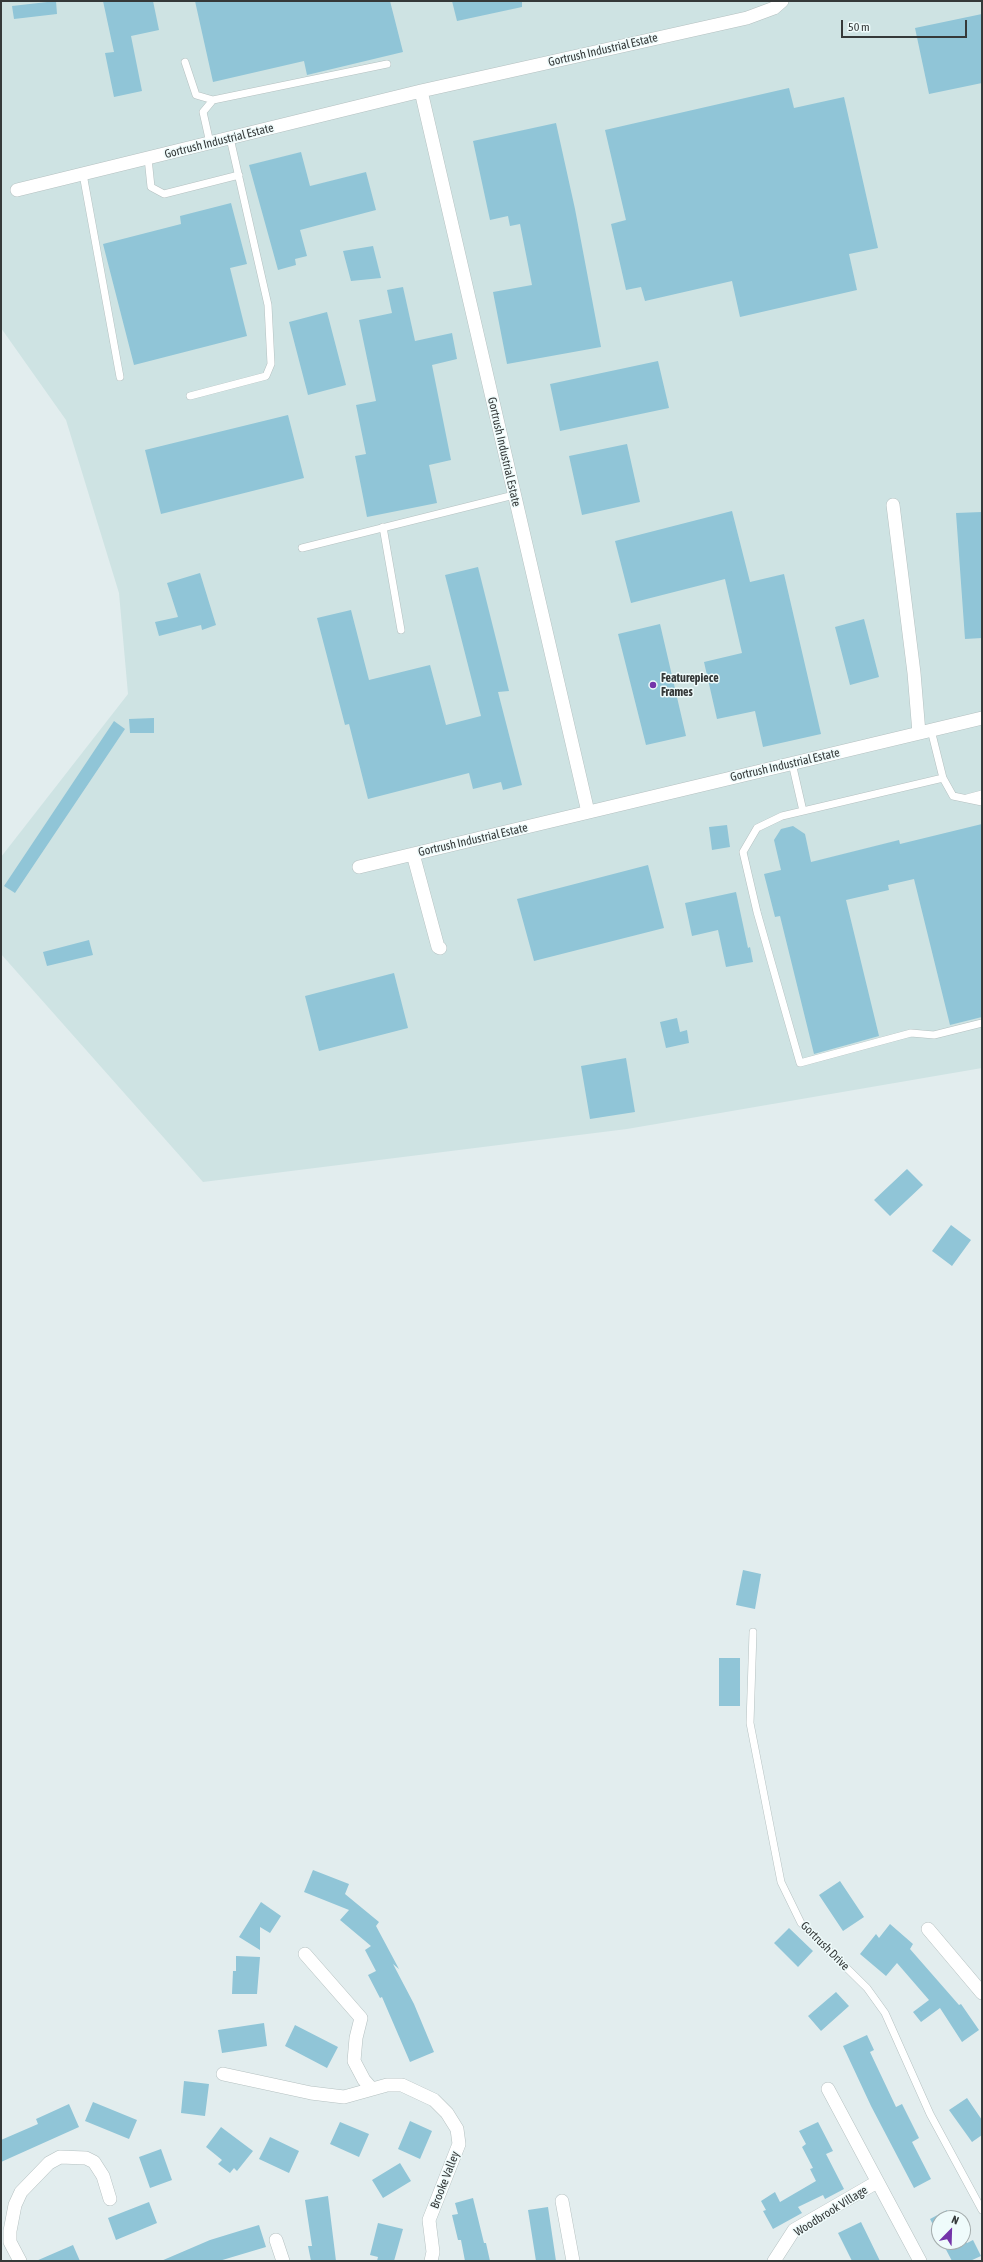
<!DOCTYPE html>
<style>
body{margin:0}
#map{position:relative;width:983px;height:2262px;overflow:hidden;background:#e2edee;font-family:"Asap Condensed",sans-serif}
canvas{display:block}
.frame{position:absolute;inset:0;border:2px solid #353939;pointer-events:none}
.north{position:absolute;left:931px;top:2210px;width:40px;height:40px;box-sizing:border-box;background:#effbfb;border:1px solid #a5adad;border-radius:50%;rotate:23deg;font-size:11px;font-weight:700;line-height:16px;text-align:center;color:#353939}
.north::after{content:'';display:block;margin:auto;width:14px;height:18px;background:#7434a9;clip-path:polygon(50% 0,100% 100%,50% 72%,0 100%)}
.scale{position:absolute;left:841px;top:20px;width:126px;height:18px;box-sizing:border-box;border:2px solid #353939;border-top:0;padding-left:5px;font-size:12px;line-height:14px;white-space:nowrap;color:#353939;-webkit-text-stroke:3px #effbfb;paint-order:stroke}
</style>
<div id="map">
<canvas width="983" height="2262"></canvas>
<div class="frame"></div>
<div class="north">N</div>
<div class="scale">50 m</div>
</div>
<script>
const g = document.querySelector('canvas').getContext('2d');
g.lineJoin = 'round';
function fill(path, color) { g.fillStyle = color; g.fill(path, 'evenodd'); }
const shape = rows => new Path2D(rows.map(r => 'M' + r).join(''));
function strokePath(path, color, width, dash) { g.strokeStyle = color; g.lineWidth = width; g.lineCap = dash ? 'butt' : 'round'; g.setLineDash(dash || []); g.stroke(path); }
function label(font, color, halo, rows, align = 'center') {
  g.font = font + ' "Asap Condensed",sans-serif'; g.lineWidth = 3; g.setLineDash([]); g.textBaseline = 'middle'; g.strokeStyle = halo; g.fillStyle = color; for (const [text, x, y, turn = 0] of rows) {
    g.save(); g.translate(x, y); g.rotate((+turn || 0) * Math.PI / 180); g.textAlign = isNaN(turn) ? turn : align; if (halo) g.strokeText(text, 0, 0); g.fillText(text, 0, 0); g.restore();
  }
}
const built = shape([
 [1,1,982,1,982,1068,627,1129,203,1182,1,954,1,857,128,694,119,593,66,420,1,328]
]);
const building = shape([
 [56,1,57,14,14,19,12,6],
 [103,1,153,1,159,30,131,36,142,91,114,97,105,53,114,52],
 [195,1,390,1,403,52,307,75,304,61,213,82],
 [452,1,522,1,522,7,457,21],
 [982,14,982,83,929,94,915,28],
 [789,88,794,108,844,97,878,248,849,254,857,290,740,317,732,281,645,301,641,287,626,290,611,224,626,220,605,130],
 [556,123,575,209,601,347,507,364,493,292,532,285,520,224,510,226,508,216,490,220,473,141],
 [301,152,310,186,366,172,376,210,300,230,307,256,295,259,296,265,278,270,249,165],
 [231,203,247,264,230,268,247,336,134,365,103,244,181,224,180,216],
 [373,246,381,278,351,281,343,251],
 [403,287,415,341,452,333,457,359,432,365,451,460,429,465,437,503,367,517,355,456,366,454,356,405,376,401,359,320,392,313,387,290],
 [327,312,346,385,308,395,289,322],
 [658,361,669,408,560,431,550,384],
 [288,415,304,478,161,514,145,450],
 [627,444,640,502,582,515,569,456],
 [732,511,750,582,784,574,821,734,763,747,755,711,717,719,704,662,742,653,725,579,631,603,615,541],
 [982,512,982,638,965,639,956,513],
 [478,567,509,691,498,692,522,785,503,790,501,782,473,789,469,773,368,799,349,724,345,725,317,618,351,610,369,680,430,665,446,725,481,716,445,575],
 [200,573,216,625,202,630,201,625,159,636,155,622,178,617,167,583],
 [864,619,879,677,850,685,835,627],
 [660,624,686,736,646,745,618,634],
 [154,718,154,733,130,733,129,719],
 [114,721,125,729,15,893,4,886],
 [982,824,982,1017,950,1025,914,879,888,885,889,890,846,900,879,1036,814,1054,780,916,775,917,764,874,781,870,774,840,781,829,793,826,805,834,811,862,899,840,900,844],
 [727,825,730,847,712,850,709,827],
 [648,865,664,928,534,961,517,899],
 [736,892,748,948,750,947,753,962,726,967,718,930,692,936,685,903],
 [89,940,93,955,47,966,43,952],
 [394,973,408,1028,319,1051,305,996],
 [677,1018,680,1032,687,1030,689,1043,666,1048,660,1022],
 [626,1058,635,1112,590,1119,581,1066],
 [907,1169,923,1185,890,1216,874,1200],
 [951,1225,971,1240,952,1266,932,1251],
 [743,1570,761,1574,755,1609,736,1605],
 [719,1658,740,1658,740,1706,719,1706],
 [313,1870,349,1884,345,1894,379,1922,376,1926,399,1969,393,1964,414,2004,434,2052,410,2062,382,1997,380,1998,368,1975,376,1971,365,1950,371,1946,340,1920,349,1910,304,1892],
 [840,1881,864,1917,843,1931,819,1895],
 [261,1902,281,1916,270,1933,260,1927,260,1950,239,1937],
 [890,1924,913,1944,910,1949,959,2005,961,2004,979,2030,962,2042,940,2008,921,2022,913,2012,929,2000,897,1963,886,1976,860,1954,876,1934,879,1938],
 [789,1928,813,1951,798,1967,774,1943],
 [236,1956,260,1957,257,1994,232,1994,233,1971,236,1971],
 [836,1992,849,2006,821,2031,808,2016],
 [264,2023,267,2046,222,2053,218,2030],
 [295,2025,338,2047,327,2068,285,2046],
 [867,2035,874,2050,870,2052,896,2107,902,2104,919,2138,912,2142,931,2179,914,2188,871,2106,843,2046],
 [184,2081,209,2084,205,2116,181,2113],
 [967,2098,982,2120,982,2135,972,2142,949,2110],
 [93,2102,137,2120,129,2139,85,2121],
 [69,2104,79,2127,1,2162,1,2140,38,2124,36,2119],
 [410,2121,432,2131,420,2159,398,2149],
 [340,2122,369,2134,359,2157,330,2144],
 [818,2122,833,2151,826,2154,844,2189,825,2199,823,2195,798,2207,802,2213,773,2229,763,2211,766,2210,761,2201,775,2192,780,2202,816,2181,810,2169,813,2168,802,2147,806,2144,799,2131],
 [221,2127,253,2151,237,2171,234,2168,230,2173,218,2164,222,2160,206,2147],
 [270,2137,299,2151,289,2173,259,2159],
 [161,2149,172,2180,150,2188,139,2157],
 [400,2163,411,2181,383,2198,372,2180],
 [328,2196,336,2261,311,2261,308,2246,312,2246,305,2200],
 [473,2198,484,2243,486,2243,490,2261,465,2261,461,2240,458,2240,452,2215,458,2214,455,2203],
 [149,2202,157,2223,116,2240,108,2218],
 [548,2207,556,2261,536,2261,528,2210],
 [947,2210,951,2218,939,2218,939,2236,930,2219],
 [861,2222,880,2261,852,2261,838,2233],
 [378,2223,403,2229,394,2261,377,2261,378,2257,370,2255],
 [259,2225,266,2247,219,2261,161,2261,210,2240],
 [963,2239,967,2243,973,2240,981,2256,970,2261,952,2261,942,2242,963,2242],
 [73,2245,80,2261,36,2261]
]);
const service = shape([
 [185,62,196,95,213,100],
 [210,143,203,112,213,100,387,64],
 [148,158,151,187,164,194,239,175],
 [83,174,120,377],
 [190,396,266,376,271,364,268,305,230,138],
 [383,527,401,630],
 [302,548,514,495],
 [931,730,943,778,953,796,982,802],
 [792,763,803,811],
 [943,778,782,816,757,828,743,852,757,912,800,1063,911,1033,934,1035,982,1023],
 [967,798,982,794],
 [753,1632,750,1723,781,1882,801,1923,867,1988,885,2013,930,2114,982,2210]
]);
const minor = shape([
 [421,91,588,812],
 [17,190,421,91,747,18,774,8,782,1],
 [893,505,914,673,919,733],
 [413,854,438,947,440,948],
 [359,867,982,718],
 [928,1929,982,1993],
 [305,1954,361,2018,356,2038,354,2061,364,2080,372,2089],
 [223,2074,311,2093,344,2097,387,2085,402,2085,434,2100,447,2113,457,2129,459,2144,429,2220,433,2252,431,2261],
 [828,2089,920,2261],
 [562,2201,573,2261],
 [276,2240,283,2261],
 [20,2261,10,2242,10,2231,15,2205,21,2192,49,2163,60,2157,86,2158,94,2162,103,2176,110,2199],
 [774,2261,794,2230,877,2182]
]);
const markers = [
 [653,685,4,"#7434a9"]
];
const streetNames = [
 ["Gortrush Industrial Estate",603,50,-13],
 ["Gortrush Industrial Estate",219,141,-14],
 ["Gortrush Industrial Estate",504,452,77],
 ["Gortrush Industrial Estate",785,765,-13],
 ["Gortrush Industrial Estate",473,840,-13],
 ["Gortrush Drive",825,1946,45],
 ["Brooke Valley",445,2180,-69],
 ["Woodbrook Village",831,2211,-32]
];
const poiNames = [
 ["Featurepiece",661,678],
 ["Frames",661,692]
];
fill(built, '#cee3e3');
fill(building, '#90c5d7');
strokePath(service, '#b5c1c1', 8);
strokePath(minor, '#b5c1c1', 14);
strokePath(service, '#fff', 7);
strokePath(minor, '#fff', 13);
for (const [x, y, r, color] of markers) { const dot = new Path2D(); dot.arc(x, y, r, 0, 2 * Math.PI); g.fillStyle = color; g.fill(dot); strokePath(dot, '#effbfb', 1.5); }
label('12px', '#353939', '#effbfb', streetNames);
label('bold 12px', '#353939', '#effbfb', poiNames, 'left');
</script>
